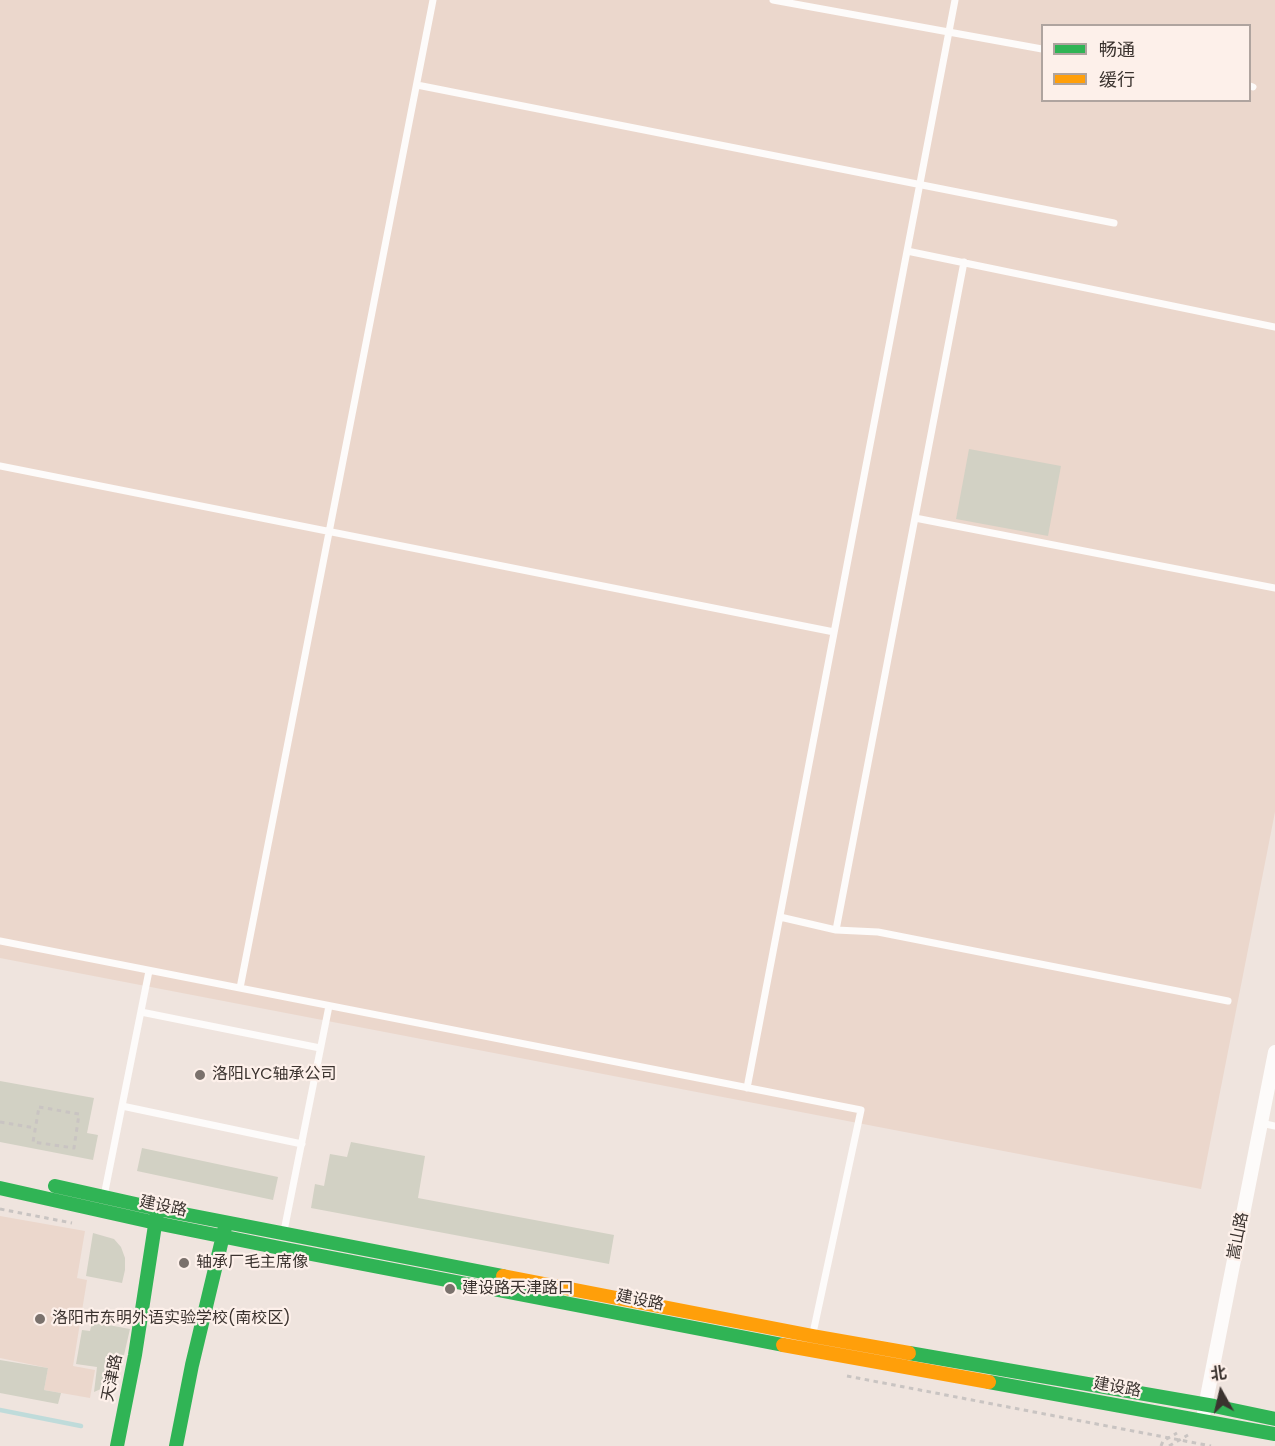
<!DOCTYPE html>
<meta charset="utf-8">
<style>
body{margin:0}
#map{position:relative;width:1275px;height:1446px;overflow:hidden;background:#efe4de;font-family:Poppins,"Noto Sans SC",sans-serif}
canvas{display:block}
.legend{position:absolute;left:1041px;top:24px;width:210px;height:78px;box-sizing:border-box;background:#fdf0ea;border:2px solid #afa49f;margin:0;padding:8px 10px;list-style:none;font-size:18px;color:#3b332f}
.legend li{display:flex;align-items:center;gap:12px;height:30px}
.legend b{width:30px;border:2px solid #afa49f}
.north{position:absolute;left:1191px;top:1362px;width:60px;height:60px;-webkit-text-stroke:4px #fdf0ea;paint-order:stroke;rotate:352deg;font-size:16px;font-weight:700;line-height:24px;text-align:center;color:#3b332f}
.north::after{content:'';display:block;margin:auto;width:21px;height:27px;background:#3b332f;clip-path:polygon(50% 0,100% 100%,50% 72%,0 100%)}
</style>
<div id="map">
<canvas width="1275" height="1446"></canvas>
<ul class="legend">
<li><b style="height:8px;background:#30b455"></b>畅通</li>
<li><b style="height:8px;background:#ff9f0a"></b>缓行</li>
</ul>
<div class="north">北</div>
</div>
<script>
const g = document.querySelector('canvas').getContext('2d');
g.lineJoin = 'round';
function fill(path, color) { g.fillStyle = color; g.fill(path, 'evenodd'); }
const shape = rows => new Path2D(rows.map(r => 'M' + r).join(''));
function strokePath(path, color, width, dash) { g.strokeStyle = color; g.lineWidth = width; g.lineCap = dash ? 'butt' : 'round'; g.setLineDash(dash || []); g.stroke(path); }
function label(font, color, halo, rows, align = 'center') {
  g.font = font + ' Poppins,"Noto Sans SC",sans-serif'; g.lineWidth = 4.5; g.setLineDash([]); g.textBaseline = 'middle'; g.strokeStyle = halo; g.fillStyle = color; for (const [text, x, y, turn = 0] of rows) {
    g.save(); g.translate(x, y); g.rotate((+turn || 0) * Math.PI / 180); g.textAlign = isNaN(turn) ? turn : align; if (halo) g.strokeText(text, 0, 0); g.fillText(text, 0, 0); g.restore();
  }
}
const built = shape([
 [0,0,1275,0,1275,812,1201,1189,0,958],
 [1042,26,1250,26,1250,100,1042,100],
 [0,1216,85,1231,77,1278,87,1280,73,1366,95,1370,90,1398,44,1390,48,1368,0,1358]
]);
const green = shape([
 [969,449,1061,466,1048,536,956,519],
 [0,1081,94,1098,87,1133,98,1135,93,1160,0,1142],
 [351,1142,425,1156,418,1198,614,1235,609,1264,311,1208,315,1184,324,1186,330,1154,347,1157],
 [142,1148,278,1177,273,1200,137,1171],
 [93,1233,114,1239,121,1247,125,1258,125,1270,122,1283,86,1276],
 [92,1322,130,1329,121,1368,117,1378,103,1388,94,1392,97,1367,76,1364,82,1330,90,1331],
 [0,1360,48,1368,44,1390,61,1393,58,1404,0,1393]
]);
const stream = shape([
 [0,1410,81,1426]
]);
const path = shape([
 [39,1107,79,1114,74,1148,33,1142,39,1107],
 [0,1122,35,1128],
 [0,1209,72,1223],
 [847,1376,1211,1446],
 [1161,1446,1163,1441,1177,1433],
 [1169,1446,1188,1435]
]);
const lane = shape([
 [773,0,1042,49],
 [417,85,1114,223],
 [1250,86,1253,87],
 [907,251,1275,327],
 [0,466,834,632],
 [915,518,1275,588],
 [780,917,836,930,878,932,1228,1001],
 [836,930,964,262],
 [0,941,861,1110,813,1333],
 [240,988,433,0],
 [141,1012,320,1048],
 [747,1088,955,0],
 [122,1106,302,1144],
 [1261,1123,1275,1126],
 [104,1196,149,971],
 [284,1231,329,1006]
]);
const street = shape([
 [1204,1412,1275,1052]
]);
const fast = shape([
 [55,1186,158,1209,503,1276],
 [0,1188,156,1223,280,1248,783,1345],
 [909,1353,1214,1406,1275,1419],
 [989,1382,1275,1434],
 [117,1446,135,1355,157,1212],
 [176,1446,192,1365,226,1223]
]);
const slow = shape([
 [503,1276,813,1336,909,1353],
 [783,1345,989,1382]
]);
const markers = [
 [200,1075,6,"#7a716c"],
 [184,1263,6,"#7a716c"],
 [450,1289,6,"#7a716c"],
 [40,1319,6,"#7a716c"]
];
const poiNames = [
 ["洛阳LYC轴承公司",212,1075],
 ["轴承厂毛主席像",196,1263],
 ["建设路天津路口",462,1289],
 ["洛阳市东明外语实验学校(南校区)",52,1319]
];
const streetNames = [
 ["建设路",163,1207,12],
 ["嵩山路",1239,1236,-79],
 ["建设路",640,1301,11],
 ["天津路",113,1378,-79],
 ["建设路",1117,1388,10]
];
fill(built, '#ebd7cc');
fill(green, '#d2d1c4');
strokePath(stream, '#bfdbda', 4.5);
strokePath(path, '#c9c4c2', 3, [4.5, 4.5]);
strokePath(lane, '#fdfbfa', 7);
strokePath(street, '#fdfbfa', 14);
strokePath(fast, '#30b455', 14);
strokePath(slow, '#ff9f0a', 14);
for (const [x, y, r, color] of markers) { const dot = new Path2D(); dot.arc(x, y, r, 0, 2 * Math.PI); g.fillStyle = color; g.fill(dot); strokePath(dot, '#fdf0ea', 2); }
label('16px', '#3b332f', '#fdf0ea', poiNames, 'left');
label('16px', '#3b332f', '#fdf0ea', streetNames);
</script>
